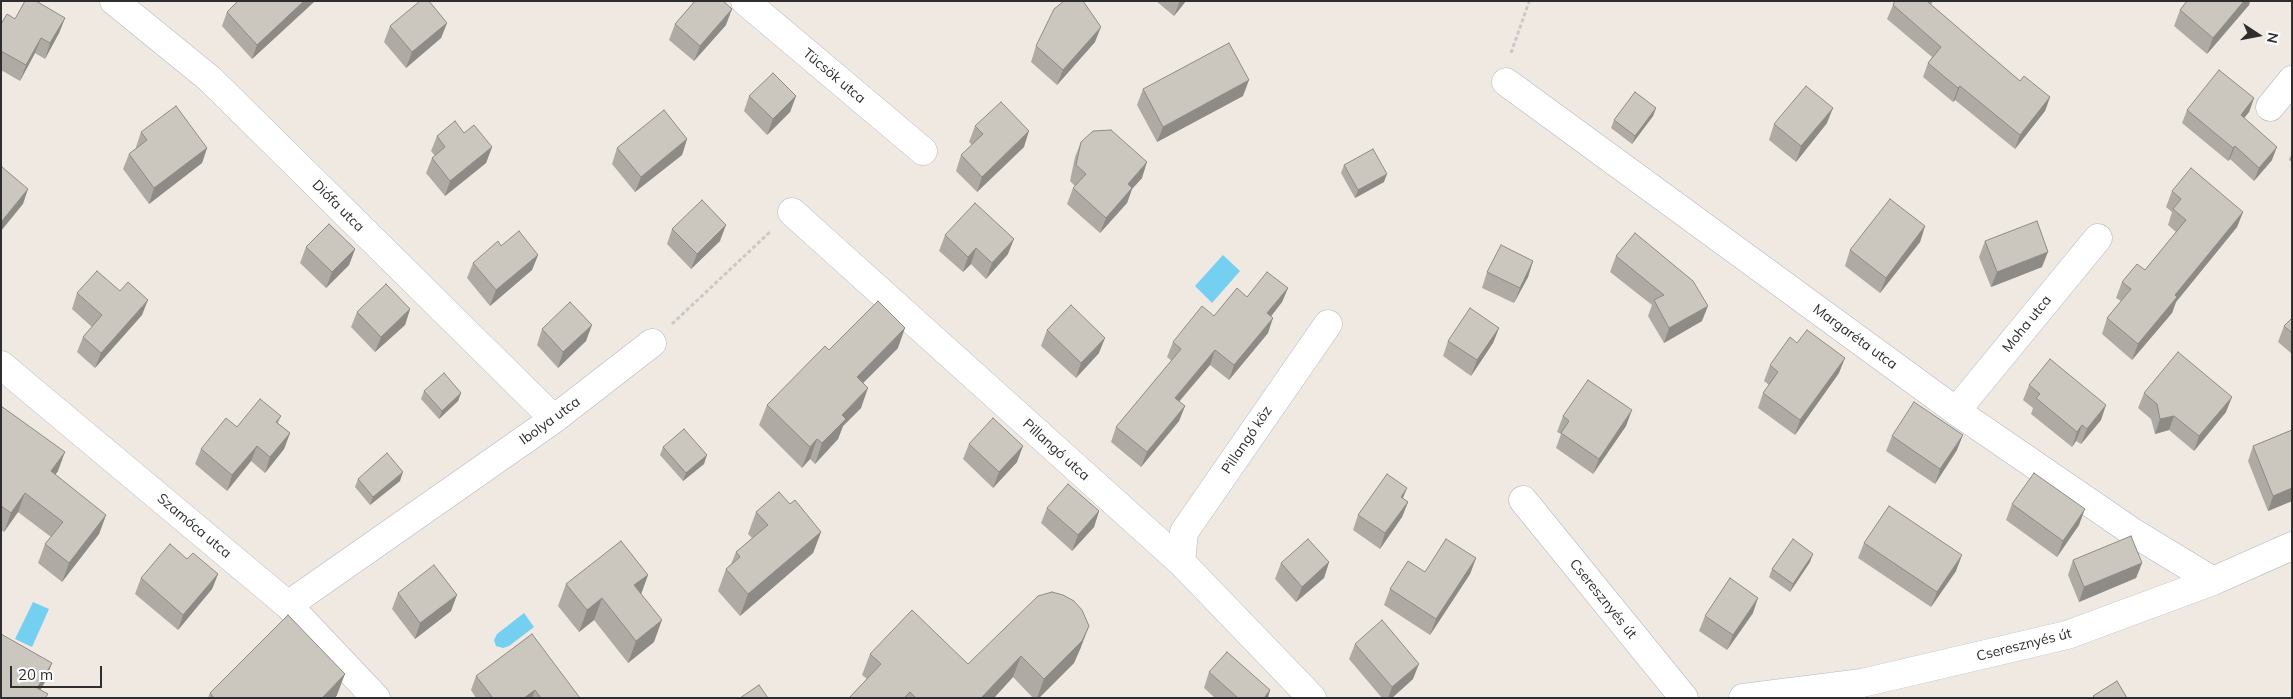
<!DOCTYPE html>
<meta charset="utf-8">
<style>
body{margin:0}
#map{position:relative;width:2293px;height:699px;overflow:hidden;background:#efe9e1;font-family:Mulish,sans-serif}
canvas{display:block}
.frame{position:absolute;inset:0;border:2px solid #2e2e2e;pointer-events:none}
.north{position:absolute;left:2233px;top:10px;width:50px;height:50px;-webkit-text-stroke:4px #fff;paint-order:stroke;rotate:101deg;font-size:14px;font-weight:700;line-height:20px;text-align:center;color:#2e2e2e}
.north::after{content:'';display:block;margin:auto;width:18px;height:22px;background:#2e2e2e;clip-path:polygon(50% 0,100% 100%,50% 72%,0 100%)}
.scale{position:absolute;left:10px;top:666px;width:92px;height:22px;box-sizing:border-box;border:2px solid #2e2e2e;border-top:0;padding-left:6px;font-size:15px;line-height:18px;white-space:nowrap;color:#2e2e2e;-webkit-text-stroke:4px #fff;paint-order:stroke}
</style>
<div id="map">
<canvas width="2293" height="699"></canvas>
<div class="frame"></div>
<div class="north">N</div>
<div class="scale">20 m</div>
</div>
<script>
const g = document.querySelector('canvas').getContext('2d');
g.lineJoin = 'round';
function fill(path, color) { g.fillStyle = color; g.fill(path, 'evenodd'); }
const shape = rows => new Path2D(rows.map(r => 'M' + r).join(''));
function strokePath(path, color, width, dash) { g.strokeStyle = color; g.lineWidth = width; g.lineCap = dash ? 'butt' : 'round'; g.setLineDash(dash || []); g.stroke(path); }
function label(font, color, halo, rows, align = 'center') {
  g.font = font + ' Mulish,sans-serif'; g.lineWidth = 5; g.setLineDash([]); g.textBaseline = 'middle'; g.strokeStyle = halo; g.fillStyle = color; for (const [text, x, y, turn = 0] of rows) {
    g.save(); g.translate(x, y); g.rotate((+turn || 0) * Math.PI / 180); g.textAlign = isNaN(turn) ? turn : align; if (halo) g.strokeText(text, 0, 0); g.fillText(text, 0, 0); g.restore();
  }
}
const water = shape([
 [1223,255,1240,271,1212,303,1195,286],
 [33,602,49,609,32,647,15,639],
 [524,613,534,627,509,646,503,648,496,646,494,640,497,634]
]);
const path = shape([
 [1511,53,1529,2],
 [672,324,771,231]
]);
const street = shape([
 [114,1,210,79,554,419],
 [745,1,923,151],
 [1506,82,1956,411,2134,533,2213,581],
 [2270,107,2292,80],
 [792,212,1181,562,1312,698],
 [1,365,288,605,376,698],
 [1956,411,2098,238],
 [1523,500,1684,698],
 [1181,562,1184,532,1328,324],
 [288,605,554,419,652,343],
 [1743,698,1862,683,2067,635,2213,581,2292,546]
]);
const wall = shape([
 [238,1,315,1,252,59,222,26,227,12],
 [1156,1,1186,1,1174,16],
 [1895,1,1933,1,1931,5,2020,81,2050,97,2045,111,2015,149,1955,100,1953,102,1923,77,1928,63,1932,57,1887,19,1893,5],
 [2187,1,2250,1,2249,5,2207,54,2174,26,2180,10],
 [65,18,59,33,45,59,35,53,20,81,1,70,1,24,15,19],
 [447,23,441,38,406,68,384,42,390,26],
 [675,24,726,25,694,61,669,40],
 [1095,42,1057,85,1031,62,1036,46],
 [1143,89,1243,96,1157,142,1137,105],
 [749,96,796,96,790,112,767,135,744,111],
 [2254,98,2249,112,2244,118,2272,160,2254,181,2230,159,2228,161,2182,123,2187,110],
 [1656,108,1653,116,1632,144,1611,128,1614,120],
 [1827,123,1796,162,1769,140,1774,124],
 [975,126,1024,147,977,192,956,171,961,155,972,145,969,142],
 [141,132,207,148,202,163,149,204,123,169,129,154,136,148,136,147],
 [437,136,492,147,486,163,445,196,426,173,432,158,435,156,431,151],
 [687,139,682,155,635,192,612,164,617,148],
 [1081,142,1142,178,1132,189,1127,203,1100,233,1067,204,1073,188,1075,186,1070,181,1075,157],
 [2292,153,2292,162,2289,160],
 [1344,165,1384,182,1355,198,1341,173],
 [2172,191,2243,212,2237,227,2176,302,2172,313,2132,360,2102,334,2107,318,2121,301,2116,298,2122,282,2145,270,2176,232,2168,225,2172,212,2166,207],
 [1925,226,1920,242,1880,293,1845,266,1850,250],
 [672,229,720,241,691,269,667,244],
 [945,235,1008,254,986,279,971,264,963,272,939,251],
 [1985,241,2042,267,1991,287,1979,257],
 [501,246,538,255,532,270,490,306,467,278,473,263],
 [306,247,355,249,349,265,326,288,300,263],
 [1616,256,1702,321,1664,343,1648,316,1652,305,1610,272],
 [1533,261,1528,277,1514,303,1482,288,1487,272],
 [1288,288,1282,302,1271,316,1268,333,1229,380,1210,365,1179,402,1185,406,1179,421,1141,467,1111,442,1116,427,1172,361,1167,357,1173,342,1214,316,1247,297],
 [77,293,142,315,95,368,77,352,83,337,92,327,72,309],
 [410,309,405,325,375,352,351,327,357,312],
 [2292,318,2292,354,2278,342,2284,326],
 [1499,328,1493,343,1471,376,1443,356,1448,341],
 [542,329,586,341,558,368,537,345],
 [1047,330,1099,353,1076,378,1041,346],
 [898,348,863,383,861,408,843,426,838,439,815,464,810,459,802,468,759,425,767,405,829,350],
 [1770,365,1839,373,1795,435,1758,408,1763,393,1769,385,1764,381],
 [2029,385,2101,420,2081,444,2076,441,2072,447,2031,414,2033,408,2023,400],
 [424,391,461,393,458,401,439,419,421,399],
 [2144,393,2226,412,2194,451,2169,430,2155,434,2151,419,2138,408],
 [1,406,58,471,55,475,106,515,99,534,62,582,38,563,45,544,51,537,18,512,4,532,1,530],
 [281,416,278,423,290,433,284,449,265,473,251,461,227,491,195,464,201,449,237,427],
 [1563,416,1626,426,1593,474,1556,448,1561,434,1557,432],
 [2292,430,2292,501,2268,511,2248,461,2253,446],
 [1892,436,1957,450,1935,484,1886,451],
 [969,444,1017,462,993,488,963,459],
 [663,447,704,464,683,481,660,455],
 [358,479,400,481,370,505,355,487],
 [1403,498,1408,502,1402,517,1380,549,1353,530,1358,515],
 [790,504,821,532,813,553,740,616,718,591,726,569,731,564,736,552,752,538,748,534,756,512],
 [2012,504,2079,525,2057,557,2006,520],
 [1047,508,1099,511,1094,527,1072,551,1041,523],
 [1864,543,1956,571,1931,607,1858,558],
 [1476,558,1470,574,1430,635,1384,605,1390,589,1425,572],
 [187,559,218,574,212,589,178,630,135,594,141,578],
 [2073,560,2142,563,2136,578,2079,602,2068,575],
 [1329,562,1324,578,1296,602,1275,579,1281,563],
 [1810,562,1790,592,1769,577,1772,569],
 [648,575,641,594,654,642,628,663,594,620,579,632,558,606,566,584],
 [398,593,451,611,415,639,392,609],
 [1753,613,1727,650,1699,631,1705,616],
 [1355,644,1413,679,1392,698,1382,698,1349,659],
 [1081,647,1074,663,1039,698,1033,698,1013,677,994,698,849,698,867,679,862,675,870,654,968,664],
 [1209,672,1268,698,1215,698,1204,688],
 [476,676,580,698,476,698,471,690],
 [210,693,337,695,335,698,208,698]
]);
const shadedWall = shape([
 [304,1,315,1,252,59,257,45],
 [1180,1,1186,1,1174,16],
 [2244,1,2250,1,2249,5,2207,54,2213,38],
 [732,9,726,25,694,61,700,46],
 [65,18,59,33,45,59,50,43],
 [447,23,441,38,406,68,412,52],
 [1101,27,1095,42,1057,85,1063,70],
 [41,38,35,53,20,81,26,65],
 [1249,80,1243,96,1157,142,1163,127],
 [1960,86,1955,100,1953,102,1958,88],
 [796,96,790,112,767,135,773,119],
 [2050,97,2045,111,2015,149,2020,135],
 [2254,98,2249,112,2236,128,2241,115],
 [1656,108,1653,116,1632,144,1635,136],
 [1833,108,1827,123,1796,162,1801,146],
 [1029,131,1024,147,977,192,982,177],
 [687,139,682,155,635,192,641,177],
 [2235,146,2230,159,2228,161,2233,148],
 [492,147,486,163,445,196,450,181],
 [2277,147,2272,160,2254,181,2259,168],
 [207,148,202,163,149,204,154,188],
 [1147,162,1142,178,1132,189,1127,203,1100,233,1106,218,1128,184],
 [1387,174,1384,182,1355,198,1358,190],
 [28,189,23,204,1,231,1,222],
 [2243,212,2237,227,2176,302,2172,313,2132,360,2138,344,2175,295],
 [726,225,720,241,691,269,697,254],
 [1925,226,1920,242,1880,293,1886,278],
 [1014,239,1008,254,986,279,992,263],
 [976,248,971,264,963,272,968,257],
 [355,249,349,265,326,288,332,272],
 [2048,252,2042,267,1991,287,1997,272],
 [538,255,532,270,490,306,496,290],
 [1533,261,1528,277,1514,303,1520,288],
 [1288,288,1282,302,1262,328,1267,313],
 [148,300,142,315,95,368,101,353],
 [1708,306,1702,321,1664,343,1669,328],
 [410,309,405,325,375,352,381,337],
 [1273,318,1268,333,1229,380,1234,365],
 [592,325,586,341,558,368,563,352],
 [905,328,898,348,849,397,857,377],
 [1499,328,1493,343,1471,376,1477,360],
 [1105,338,1099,353,1076,378,1081,363],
 [1215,350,1210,365,1169,413,1175,398],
 [1845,358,1839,373,1795,435,1800,420],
 [868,388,861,408,843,426,838,439,815,464,822,443,842,415],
 [461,393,458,401,439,419,442,411],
 [2232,397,2226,412,2194,451,2199,436],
 [2106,405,2101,420,2081,444,2087,429],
 [1185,406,1179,421,1141,467,1147,452],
 [1632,410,1626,426,1593,474,1599,459],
 [2174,416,2169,430,2155,434,2160,419],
 [2082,425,2076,441,2072,447,2077,432],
 [290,433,284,449,265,473,270,457],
 [1963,435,1957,450,1935,484,1940,469],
 [817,439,810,459,802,468,810,447],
 [257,446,251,461,227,491,232,475],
 [1023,446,1017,462,993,488,999,472],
 [65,452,58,471,44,490,51,471],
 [707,455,704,464,683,481,686,473],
 [403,472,400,481,370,505,373,497],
 [1407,488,1401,503,1401,497],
 [2292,488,2292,501,2268,511,2273,496],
 [25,493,18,512,4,532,11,513],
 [1408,502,1402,517,1380,549,1385,533],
 [2085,509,2079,525,2057,557,2063,541],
 [1099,511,1094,527,1072,551,1078,535],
 [106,515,99,534,62,582,69,563],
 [821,532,813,553,740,616,748,594],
 [1813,554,1810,562,1790,592,1793,584],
 [1962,555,1956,571,1931,607,1937,592],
 [1476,558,1470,574,1430,635,1436,619],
 [1329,562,1324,578,1296,602,1302,587],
 [2142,563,2136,578,2079,602,2084,587],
 [218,574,212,589,178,630,183,615],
 [648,575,640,597,634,585],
 [457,595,451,611,415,639,420,623],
 [602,598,594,620,579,632,587,610],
 [1758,598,1753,613,1727,650,1733,635],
 [662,620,654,642,628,663,636,641],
 [1089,626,1081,647,1074,663,1039,698,1037,698,1044,679],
 [1021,656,1013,677,994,698,981,698],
 [52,663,45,682,36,698,37,688],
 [1419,664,1413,679,1392,698,1388,698,1392,687],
 [345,674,337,695,335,698,322,698],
 [535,690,532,698,524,698],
 [1270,690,1268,698,1264,698]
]);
const building = shape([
 [25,1,36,1,65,18,50,43,41,38,26,65,1,51,1,24,7,14,15,19,25,1],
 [238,1,304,1,257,45,227,12,238,1],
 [420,1,429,1,447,23,412,52,390,26,420,1],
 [695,1,723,1,732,9,700,46,675,24,695,1],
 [1064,1,1083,1,1101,27,1063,70,1036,46,1054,9,1064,1],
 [1895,1,1929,1,1928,2,2020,81,2024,76,2050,97,2020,135,1960,86,1958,88,1928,63,1941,47,1893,5,1895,1],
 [2187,1,2244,1,2213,38,2180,10,2187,1],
 [1229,43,1249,80,1163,127,1143,89,1229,43],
 [2219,70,2254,98,2241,115,2277,147,2259,168,2235,146,2233,148,2187,110,2219,70],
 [773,73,796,96,773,119,749,96,773,73],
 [1806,86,1833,108,1801,146,1774,124,1806,86],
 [1635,92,1656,108,1635,136,1614,120,1635,92],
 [1001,102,1029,131,982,177,961,155,983,134,975,126,1001,102],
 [176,106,207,148,154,188,129,154,147,140,141,132,176,106],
 [664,110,687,139,641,177,617,148,664,110],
 [455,121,464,133,474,125,492,147,450,181,432,158,445,147,437,136,455,121],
 [1111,130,1147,162,1128,184,1132,188,1106,218,1073,188,1086,174,1076,165,1081,142,1093,131,1111,130],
 [1373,149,1387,174,1358,190,1344,165,1373,149],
 [2,167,28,189,1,222,1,168,2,167],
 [2191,168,2243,212,2175,295,2177,297,2138,344,2107,318,2131,289,2122,282,2137,264,2145,270,2186,220,2173,209,2181,199,2172,191,2191,168],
 [1890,199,1925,226,1886,278,1850,250,1890,199],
 [702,200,726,225,697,254,672,229,702,200],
 [975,203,1014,239,992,263,976,248,968,257,945,235,975,203],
 [2037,221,2048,252,1997,272,1985,241,2037,221],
 [329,224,355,249,332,272,306,247,329,224],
 [519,231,538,255,496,290,473,263,498,241,501,246,519,231],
 [1635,233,1693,281,1708,306,1669,328,1654,300,1664,295,1616,256,1635,233],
 [1501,245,1533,261,1520,288,1487,272,1501,245],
 [97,271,120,291,128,282,148,300,101,353,83,337,102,315,77,293,97,271],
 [1267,272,1288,288,1267,313,1273,318,1234,365,1215,350,1175,398,1185,406,1147,452,1116,427,1181,349,1173,342,1202,306,1214,316,1237,288,1247,297,1267,272],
 [386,284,410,309,381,337,357,312,386,284],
 [878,301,905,328,857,377,868,388,842,415,846,419,822,443,817,439,810,447,767,405,825,346,829,350,878,301],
 [570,302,592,325,563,352,542,329,570,302],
 [1071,305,1105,338,1081,363,1047,330,1071,305],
 [1470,308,1499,328,1477,360,1448,341,1470,308],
 [2292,318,2292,333,2284,326,2292,318],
 [1807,330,1845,358,1800,420,1763,393,1778,372,1770,365,1790,337,1797,343,1807,330],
 [2178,352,2232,397,2199,436,2174,416,2160,419,2157,404,2144,393,2178,352],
 [2050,359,2106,405,2087,429,2082,425,2077,432,2036,398,2040,394,2029,385,2050,359],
 [444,373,461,393,442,411,424,391,444,373],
 [1588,380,1632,410,1599,459,1561,433,1569,421,1563,416,1588,380],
 [260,399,281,416,276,422,290,433,270,457,257,446,232,475,201,449,226,418,237,427,260,399],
 [1914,402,1963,435,1940,469,1892,436,1914,402],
 [1,406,65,452,51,471,106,515,69,563,45,544,63,522,25,493,11,513,1,506,1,406],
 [993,418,1023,446,999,472,969,444,993,418],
 [684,429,707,455,686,473,663,447,684,429],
 [2292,430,2292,488,2273,496,2253,446,2292,430],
 [387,453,403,472,373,497,358,479,387,453],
 [2034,473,2085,509,2063,541,2012,504,2034,473],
 [1387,474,1407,488,1401,497,1408,502,1385,533,1358,515,1387,474],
 [1068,484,1099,511,1078,535,1047,508,1068,484],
 [779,492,790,504,795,500,821,532,748,594,726,569,740,557,736,552,768,525,756,512,779,492],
 [1889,506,1962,555,1937,592,1864,543,1889,506],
 [2131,536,2142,563,2084,587,2073,560,2131,536],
 [1308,539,1329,562,1302,587,1281,563,1308,539],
 [1446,539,1476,558,1436,619,1390,589,1408,561,1425,572,1446,539],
 [1793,539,1813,554,1793,584,1772,569,1793,539],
 [621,541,648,575,634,585,662,620,636,641,602,598,587,610,566,584,621,541],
 [170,544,187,559,193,553,218,574,183,615,141,578,170,544],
 [434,565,457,595,420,623,398,593,434,565],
 [1730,578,1758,598,1733,635,1705,616,1730,578],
 [1052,592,1063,595,1074,601,1082,610,1089,626,1082,641,1044,679,1021,656,981,698,916,698,910,692,904,698,849,698,881,664,870,654,912,610,968,664,1038,596,1052,592],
 [288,615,345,674,322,698,214,698,210,693,288,615],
 [1382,620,1419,664,1392,687,1355,644,1382,620],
 [1,634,52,663,37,688,48,694,45,698,1,698,1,634],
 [532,634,580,698,541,698,535,690,524,698,493,698,476,676,532,634],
 [1227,652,1270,690,1264,698,1238,698,1209,672,1227,652],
 [2117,681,2127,698,2093,698,2094,697,2093,696,2117,681],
 [759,685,768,698,740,698,759,685]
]);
const streetNames = [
 ["Tücsök utca",834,76,40],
 ["Diófa utca",338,206,45],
 ["Moha utca",2027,324,-51],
 ["Margaréta utca",1855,337,36],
 ["Ibolya utca",550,421,-36],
 ["Pillangó köz",1247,440,-56],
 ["Pillangó utca",1056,450,42],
 ["Szamóca utca",194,526,40],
 ["Cseresznyés út",1603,599,51],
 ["Cseresznyés út",2024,645,-14]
];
fill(water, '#75cff0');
strokePath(street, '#b4b7c1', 29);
strokePath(path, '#c9c9c9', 3, [4, 2.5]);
strokePath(street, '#fff', 28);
fill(wall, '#afaba4');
fill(shadedWall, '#8e8b86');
fill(building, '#cbc7bf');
strokePath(building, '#8e8b86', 1);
label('14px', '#2e2e2e', '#fff', streetNames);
</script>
